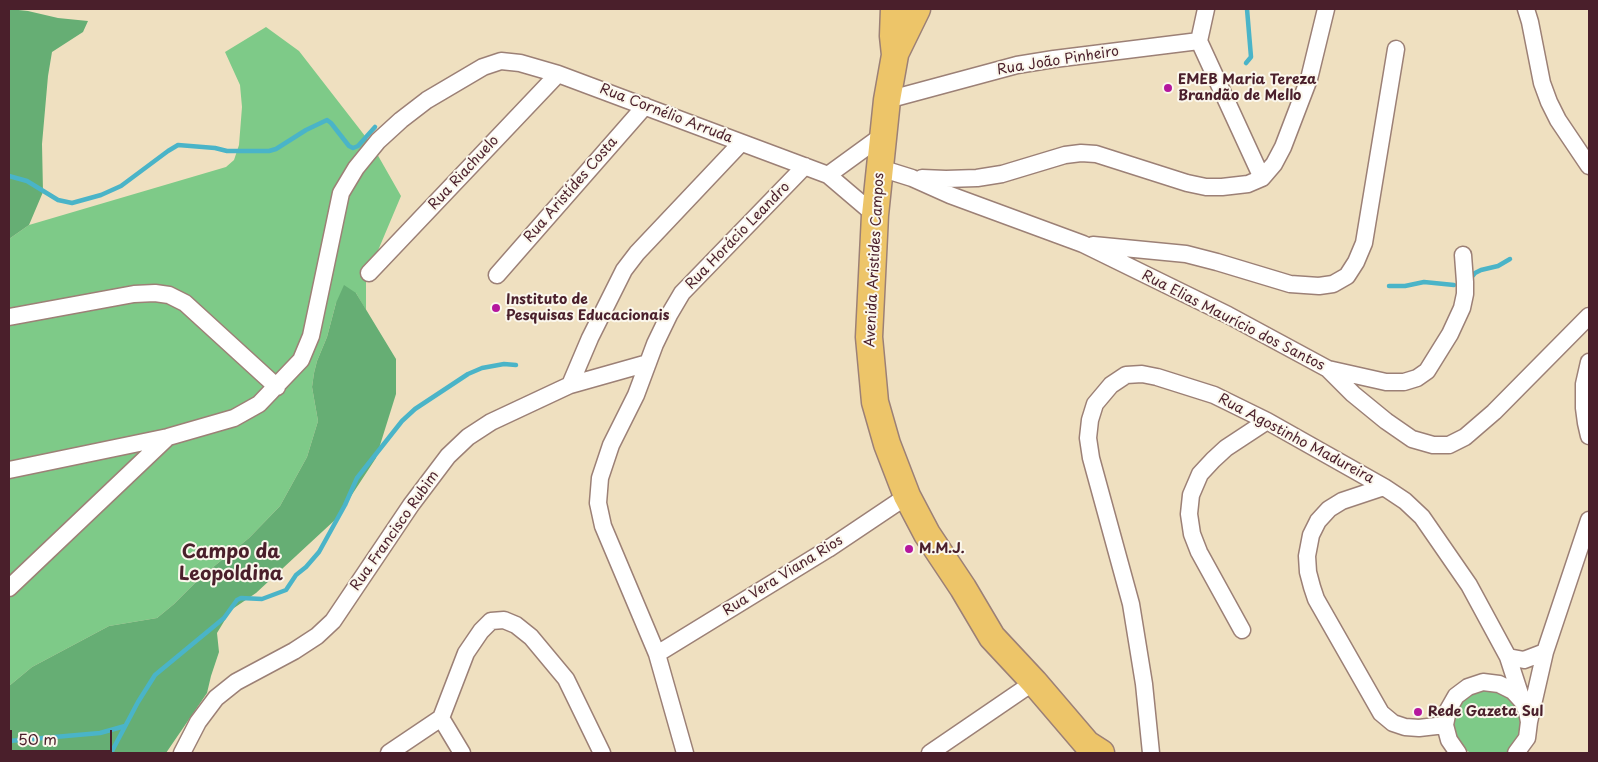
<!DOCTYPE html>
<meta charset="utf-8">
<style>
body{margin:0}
#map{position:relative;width:1598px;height:762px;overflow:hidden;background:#efe0c0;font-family:"Playpen Sans",sans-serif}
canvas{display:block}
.frame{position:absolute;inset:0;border:10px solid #4a1f2b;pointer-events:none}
.scale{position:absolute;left:10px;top:730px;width:102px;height:22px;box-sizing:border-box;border:2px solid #4a1f2b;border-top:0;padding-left:6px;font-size:15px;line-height:18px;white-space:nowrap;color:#4a1f2b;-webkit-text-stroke:4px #fbf7ec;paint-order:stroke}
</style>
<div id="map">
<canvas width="1598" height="762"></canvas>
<div class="frame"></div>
<div class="scale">50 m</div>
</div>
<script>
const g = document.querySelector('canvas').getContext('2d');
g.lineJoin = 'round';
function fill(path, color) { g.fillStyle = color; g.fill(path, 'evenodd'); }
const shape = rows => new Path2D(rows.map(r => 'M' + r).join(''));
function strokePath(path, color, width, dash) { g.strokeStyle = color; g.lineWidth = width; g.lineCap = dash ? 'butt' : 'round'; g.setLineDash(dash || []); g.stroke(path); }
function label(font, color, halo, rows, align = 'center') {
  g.font = font + ' "Playpen Sans",sans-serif'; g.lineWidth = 4; g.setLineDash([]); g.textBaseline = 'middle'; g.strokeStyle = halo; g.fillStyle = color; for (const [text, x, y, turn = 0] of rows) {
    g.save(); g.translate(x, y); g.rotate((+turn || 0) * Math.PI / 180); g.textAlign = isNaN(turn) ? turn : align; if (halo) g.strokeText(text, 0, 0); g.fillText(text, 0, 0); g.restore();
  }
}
const green = shape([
 [266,27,299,51,372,145,401,196,366,279,366,310,356,293,336,303,327,337,317,361,314,373,312,387,318,421,307,457,280,506,249,538,202,576,174,604,157,618,109,626,32,667,9,686,9,239,29,225,226,167,234,160,239,145,242,107,240,85,225,52],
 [1484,686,1516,698,1523,732,1509,752,1506,753,1471,753,1464,749,1456,740,1452,729,1455,705]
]);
const forest = shape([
 [9,9,28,11,58,18,88,21,83,32,52,52,48,76,42,144,43,192,29,225,9,239],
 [344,285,356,293,396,359,396,394,376,458,336,519,256,593,231,610,217,633,219,652,211,676,207,693,166,753,9,753,9,686,32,667,109,626,157,618,174,604,202,576,249,538,280,506,307,457,318,421,312,387,314,373,317,361,327,337,336,303]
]);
const stream = shape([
 [1246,63,1251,57,1247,9],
 [9,176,27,181,58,200,72,203,101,195,121,186,168,151,178,145,215,148,227,151,269,151,276,149,306,130,327,120,331,123,349,146,353,148,358,146,375,127],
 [1470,279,1475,273,1481,270,1498,266,1510,259],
 [1389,286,1405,286,1424,282,1454,285],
 [9,741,100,733,125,726],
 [111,753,138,702,155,675,224,618,237,600,241,598,262,599,286,590,296,575,306,567,319,552,345,505,357,478,402,421,415,409,468,374,482,368,504,364,516,365]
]);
const minor = shape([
 [1526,9,1530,22,1542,83,1549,102,1558,120,1589,166],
 [1199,41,1262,178],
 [1199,41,1206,9],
 [887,100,1017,65,1054,59,1199,41],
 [880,168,912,178,950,195,1083,244,1228,315,1328,369,1353,394,1386,421,1412,439,1433,445,1449,445,1465,437,1494,412,1589,316],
 [828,175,883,135],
 [922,178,946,179,977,178,1002,174,1065,155,1081,153,1096,154,1187,183,1206,187,1222,187,1248,184,1262,178,1274,164,1283,147,1309,79,1326,9],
 [1093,245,1186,254,1217,262,1290,284,1319,286,1333,284,1347,276,1356,262,1364,243,1396,49],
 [369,273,558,74],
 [497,275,645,106],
 [9,317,134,294,155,293,169,295,185,303,277,387],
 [1589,362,1584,384,1584,408,1586,423,1589,436],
 [1328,369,1386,382,1404,382,1417,378,1427,371,1450,334,1462,308,1465,294,1465,282,1463,255],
 [570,385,590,338,624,270,637,253,741,143],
 [9,470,168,437,234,418,259,404,301,360,311,336,341,193,356,168,378,141,401,120,427,100,483,67,501,61,520,63,558,74,828,175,875,215],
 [1384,487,1342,501,1329,509,1318,521,1311,535,1307,556,1308,572,1312,587,1316,599,1381,713,1393,723,1405,727,1419,728,1445,725],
 [9,588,168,437],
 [1242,630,1199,552,1192,534,1189,514,1191,495,1200,474,1213,460,1226,448,1267,421],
 [657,654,828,549,907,496],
 [1508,657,1522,700],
 [441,718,462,753],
 [1529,722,1545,652,1589,520],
 [182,753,198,722,216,698,236,682,294,651,317,636,333,621,411,505,448,456,468,437,491,422,570,385,648,363],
 [389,753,441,718,466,653,481,631,491,621,504,620,516,625,531,637,566,679,602,753],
 [685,753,657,654,603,526,598,503,600,478,611,445,636,395,655,344,669,315,682,293,805,166],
 [930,753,1034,682],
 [1151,753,1144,684,1131,604,1091,458,1088,438,1090,420,1095,404,1111,385,1126,375,1142,374,1157,377,1214,395,1267,421,1384,487,1405,501,1422,517,1469,585,1508,657,1524,660,1545,652],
 [1458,753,1449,740,1445,725,1448,710,1456,696,1468,687,1483,682,1499,684,1513,691,1523,702,1527,712,1529,722,1527,738,1516,753]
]);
const trunk = shape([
 [894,9,893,36,895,55,887,100,875,215,869,337,875,402,887,444,907,496,927,534,963,588,992,637,1034,682,1087,744,1101,753],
 [895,54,917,9]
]);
const markers = [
 [1168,88,5,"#b5179e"],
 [496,308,5,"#b5179e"],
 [909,549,5,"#b5179e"],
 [1418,712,5,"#b5179e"]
];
const streetNames = [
 ["Rua João Pinheiro",1058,61,-9],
 ["Rua Cornélio Arruda",666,114,21],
 ["Rua Riachuelo",464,173,-47],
 ["Rua Aristídes Costa",571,190,-49],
 ["Rua Horácio Leandro",738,236,-46],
 ["Avenida Aristides Campos",875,260,-87],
 ["Rua Elias Maurício dos Santos",1233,321,27],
 ["Rua Agostinho Madureira",1296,439,28],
 ["Rua Francisco Rubim",395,531,-55],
 ["Rua Vera Viana Rios",783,576,-32]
];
const poiNames = [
 ["EMEB Maria Tereza",1178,80],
 ["Brandão de Mello",1178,96],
 ["Instituto de",506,300],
 ["Pesquisas Educacionais",506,316],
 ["M.M.J.",919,549],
 ["Rede Gazeta Sul",1428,712]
];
const districtNames = [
 ["Campo da",231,553],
 ["Leopoldina",231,575]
];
fill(green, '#7eca88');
fill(forest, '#66ae74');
strokePath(stream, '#4ab4c8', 4.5);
strokePath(minor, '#9c8076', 19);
strokePath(trunk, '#9c8076', 29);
strokePath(minor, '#fff', 16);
strokePath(trunk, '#edc569', 26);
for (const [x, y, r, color] of markers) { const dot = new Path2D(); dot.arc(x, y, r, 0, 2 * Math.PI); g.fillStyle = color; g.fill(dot); strokePath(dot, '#fbf7ec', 2); }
label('14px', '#4a1f2b', '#fbf7ec', streetNames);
label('bold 14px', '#4a1f2b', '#fbf7ec', poiNames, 'left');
label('bold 19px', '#4a1f2b', '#fbf7ec', districtNames);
</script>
